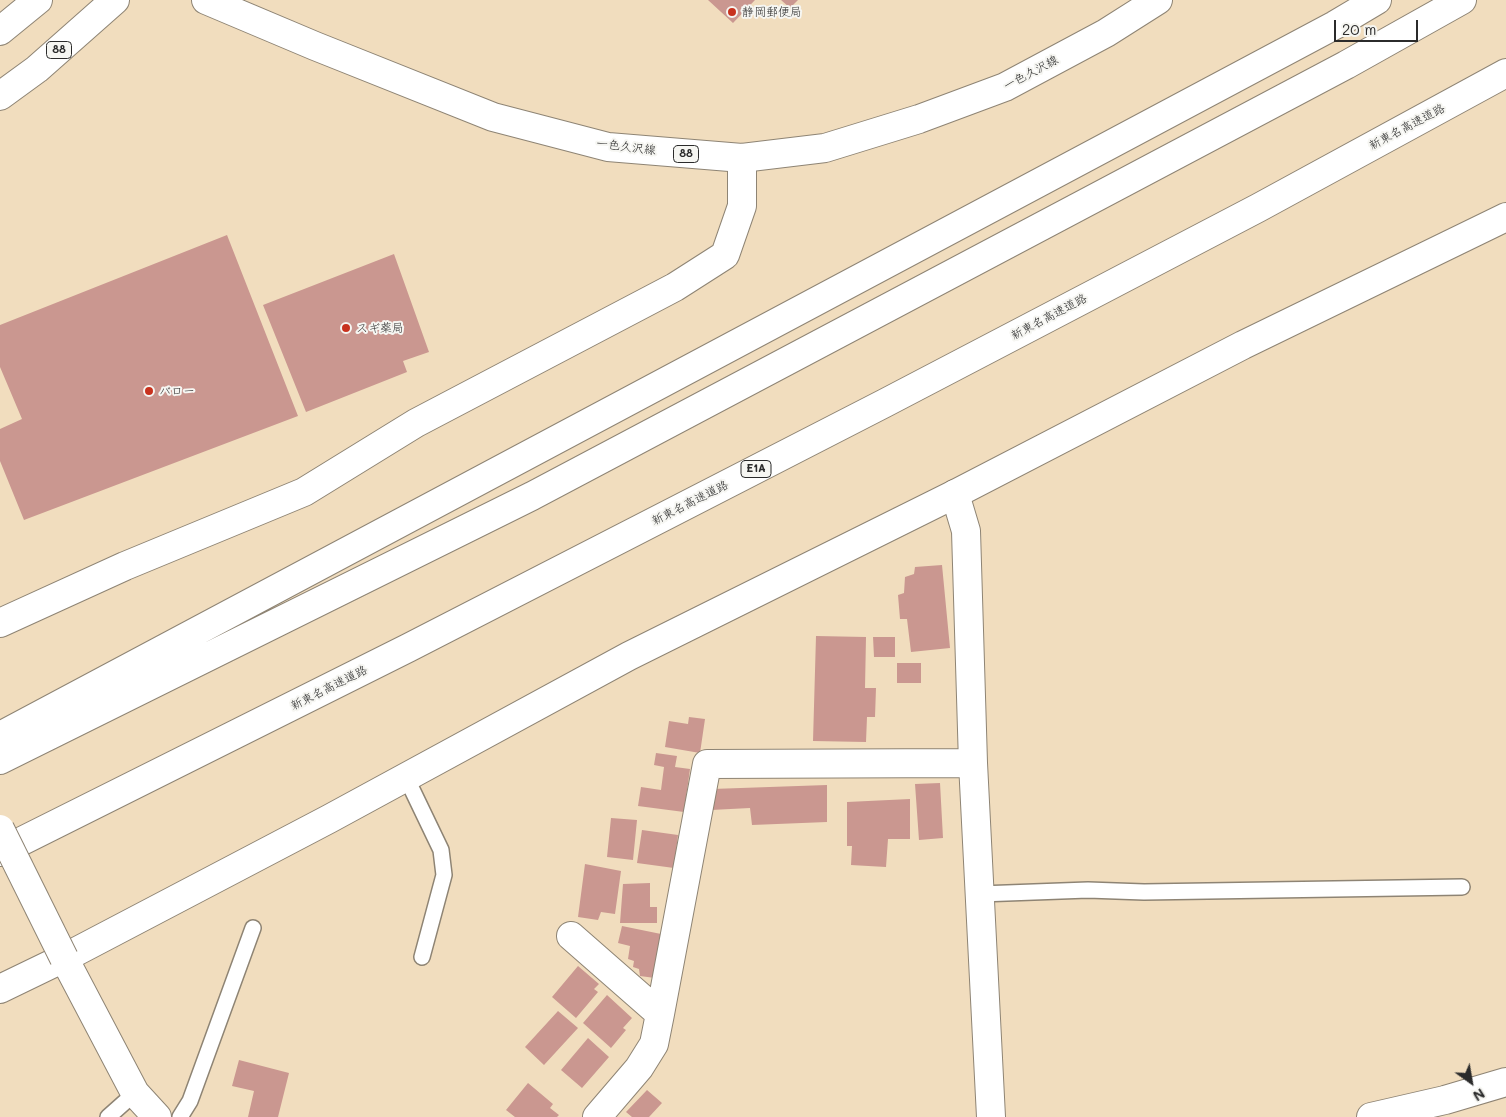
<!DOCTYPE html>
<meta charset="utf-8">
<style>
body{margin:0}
#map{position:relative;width:1506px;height:1117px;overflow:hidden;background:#f1ddbe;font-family:Mali,sans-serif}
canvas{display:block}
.north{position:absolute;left:1446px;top:1057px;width:50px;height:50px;-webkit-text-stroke:4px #f6f6f2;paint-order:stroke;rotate:148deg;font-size:14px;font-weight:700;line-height:20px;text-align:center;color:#2b2b2b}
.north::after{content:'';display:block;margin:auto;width:18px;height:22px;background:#2b2b2b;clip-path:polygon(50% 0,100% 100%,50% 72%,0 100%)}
.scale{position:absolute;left:1334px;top:20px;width:84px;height:22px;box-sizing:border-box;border:2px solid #2b2b2b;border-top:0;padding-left:6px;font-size:15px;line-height:18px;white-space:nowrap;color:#2b2b2b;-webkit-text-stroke:4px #f6f6f2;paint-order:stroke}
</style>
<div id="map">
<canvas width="1506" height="1117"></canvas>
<div class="north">N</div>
<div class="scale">20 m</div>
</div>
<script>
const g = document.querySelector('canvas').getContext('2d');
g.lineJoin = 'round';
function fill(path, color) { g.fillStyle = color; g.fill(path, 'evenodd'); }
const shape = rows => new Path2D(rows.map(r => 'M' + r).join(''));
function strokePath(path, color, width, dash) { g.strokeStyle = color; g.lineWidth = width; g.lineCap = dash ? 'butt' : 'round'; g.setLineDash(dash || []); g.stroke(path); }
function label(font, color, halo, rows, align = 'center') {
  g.font = font + ' Mali,"Klee One",sans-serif'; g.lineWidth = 4; g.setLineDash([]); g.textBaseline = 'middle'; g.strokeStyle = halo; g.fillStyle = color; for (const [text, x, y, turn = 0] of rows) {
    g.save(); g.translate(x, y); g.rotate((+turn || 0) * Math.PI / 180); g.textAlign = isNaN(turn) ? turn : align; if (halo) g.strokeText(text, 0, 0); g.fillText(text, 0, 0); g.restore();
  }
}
const building = shape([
 [708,0,755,0,733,23],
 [781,0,798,0,790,8],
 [227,235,298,416,24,520,0,461,0,429,22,419,0,367,0,325],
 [394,254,429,352,403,361,407,372,306,412,263,305],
 [942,565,950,648,911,652,907,619,900,619,898,595,904,593,905,577,914,574,915,567],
 [816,636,866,637,865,688,876,688,875,717,867,717,866,742,813,741],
 [873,637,895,637,895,657,874,657],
 [897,663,921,663,921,683,897,683],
 [689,717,705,719,700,753,665,747,669,721,688,724],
 [656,753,677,756,675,767,690,769,684,812,638,806,641,787,661,790,664,767,654,765],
 [940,783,943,838,919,840,915,784],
 [827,785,827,822,752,825,750,808,711,810,712,789],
 [910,799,910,839,888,839,886,867,851,865,852,846,847,846,847,802],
 [611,818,637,820,633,860,607,857],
 [642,830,678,835,674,868,637,863],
 [585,864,621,871,615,914,601,912,598,920,578,917],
 [650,883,650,907,657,907,657,923,620,923,623,884],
 [622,926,661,934,655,978,640,976,639,969,633,967,634,961,628,959,630,946,618,943],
 [578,966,599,984,594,989,598,992,576,1018,552,997],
 [607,995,632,1018,623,1028,626,1030,611,1048,583,1023],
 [558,1011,578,1028,544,1065,525,1047],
 [588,1038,609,1057,582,1088,561,1070],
 [239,1060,289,1073,278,1117,248,1117,254,1091,232,1086],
 [528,1083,553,1104,550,1108,559,1115,557,1117,515,1117,506,1110],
 [647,1090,662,1103,649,1117,632,1117,626,1112]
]);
const lane = shape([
 [406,777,441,850,444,875,422,957],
 [980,894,1088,890,1144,892,1462,887],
 [108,1117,135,1093],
 [180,1117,190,1101,253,928]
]);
const street = shape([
 [955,494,966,531,973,763,991,1117],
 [571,936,660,1014,654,1044,639,1068,597,1117],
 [64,958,135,1093,157,1117],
 [660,1014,707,764,973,763],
 [1371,1117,1445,1100,1506,1082]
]);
const secondary = shape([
 [0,623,125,566,304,492,416,423,675,287,725,255,742,206,742,158],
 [0,989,64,958,329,819,629,656,955,494,1243,345,1506,217]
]);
const primary = shape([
 [206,0,315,46,493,117,608,147,742,158,825,148,919,119,1005,87,1106,33,1158,0],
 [0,31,38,0],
 [0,96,37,69,115,0]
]);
const highway = shape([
 [0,736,1335,25,1377,0],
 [0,760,532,496,1346,65,1462,0],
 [0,852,408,648,885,403,1258,208,1506,73]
]);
const secondaryBridge = shape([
 [0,829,64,958]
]);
const markers = [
 [732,12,5,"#c8321e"],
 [346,328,5,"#c8321e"],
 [149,391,5,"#c8321e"]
];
const shields = [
 [59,50,25],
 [686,154,25],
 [756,469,30]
];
const shieldNames = [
 ["88",59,50],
 ["88",686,154],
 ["E1A",756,469]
];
const poiNames = [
 ["静岡郵便局",742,12],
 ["スギ薬局",356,328],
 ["バロー",159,391]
];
const streetNames = [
 ["一色久沢線",1031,73,-28],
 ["新東名高速道路",1407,127,-28],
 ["一色久沢線",626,147,7],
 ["新東名高速道路",1049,317,-28],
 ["新東名高速道路",690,503,-27],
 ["新東名高速道路",329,688,-27]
];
fill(building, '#ca9790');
strokePath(lane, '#8e8474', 18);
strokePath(street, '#8e8474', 30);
strokePath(secondary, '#8e8474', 30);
strokePath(primary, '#8e8474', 30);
strokePath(highway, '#8e8474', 30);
strokePath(lane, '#fff', 15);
strokePath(street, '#fff', 28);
strokePath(secondary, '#fff', 28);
strokePath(primary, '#fff', 28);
strokePath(highway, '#fff', 28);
strokePath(secondaryBridge, '#8e8474', 30, []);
strokePath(secondaryBridge, '#fff', 28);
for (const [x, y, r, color] of markers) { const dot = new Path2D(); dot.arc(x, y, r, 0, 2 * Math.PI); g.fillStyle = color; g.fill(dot); strokePath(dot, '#f6f6f2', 2); }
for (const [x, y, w] of shields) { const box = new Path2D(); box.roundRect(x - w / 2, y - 8.5, w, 17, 4); g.fillStyle = '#f6f6f2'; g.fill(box); strokePath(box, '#2b2b2b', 1); }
label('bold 11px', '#2b2b2b', null, shieldNames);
label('12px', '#2b2b2b', '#f6f6f2', poiNames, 'left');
label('12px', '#2b2b2b', '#f6f6f2', streetNames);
</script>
